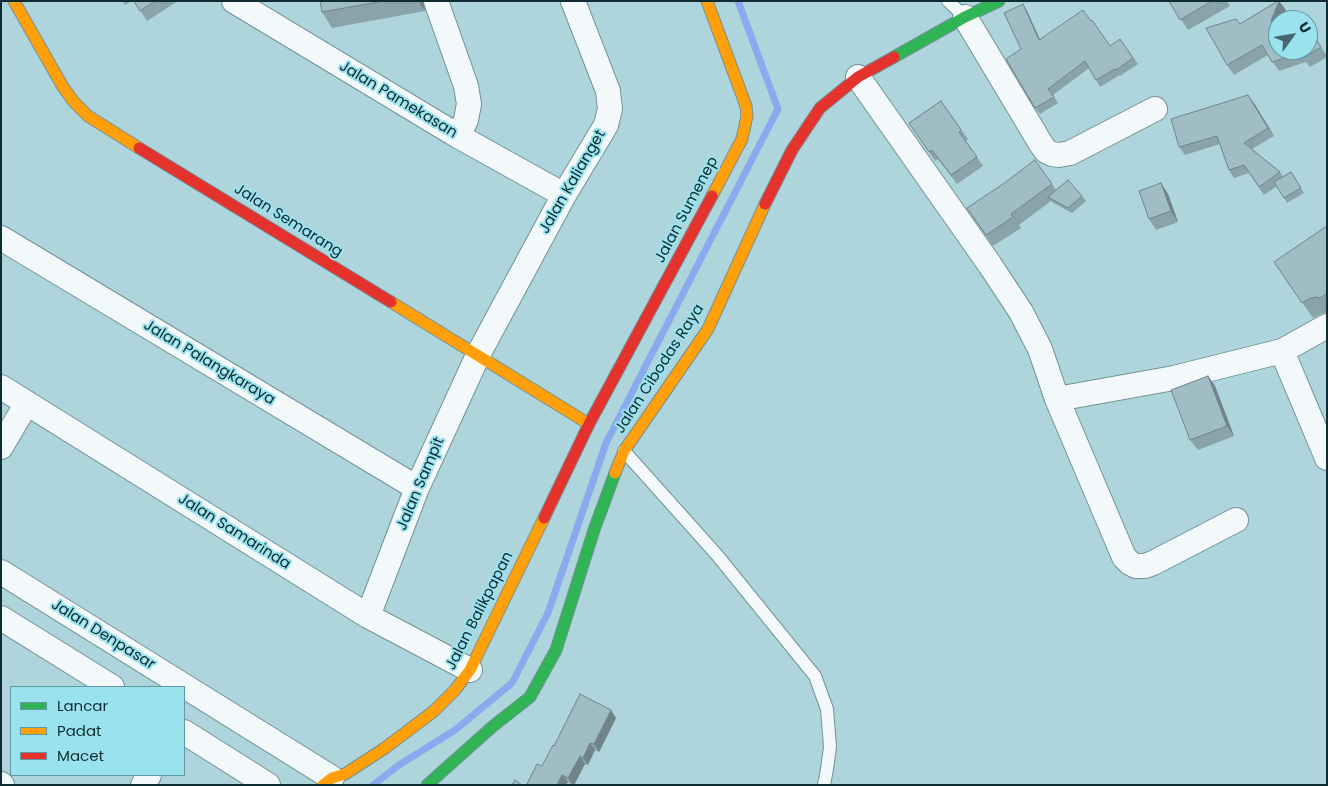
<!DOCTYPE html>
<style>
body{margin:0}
#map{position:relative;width:1328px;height:786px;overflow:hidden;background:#aed5dc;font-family:Poppins,sans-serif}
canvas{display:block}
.frame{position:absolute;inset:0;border:2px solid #0e2c31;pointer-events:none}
.legend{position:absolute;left:10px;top:686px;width:175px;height:90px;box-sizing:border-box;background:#9be2ef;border:1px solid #6399a3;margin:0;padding:6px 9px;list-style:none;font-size:15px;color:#0e2c31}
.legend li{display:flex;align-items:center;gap:10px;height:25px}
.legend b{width:25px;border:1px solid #6399a3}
.north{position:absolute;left:1268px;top:10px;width:50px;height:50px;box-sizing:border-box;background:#9be2ef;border:1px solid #6399a3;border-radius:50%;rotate:58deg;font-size:14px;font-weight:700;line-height:20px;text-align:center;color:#0e2c31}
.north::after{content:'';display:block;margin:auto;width:18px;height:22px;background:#46676d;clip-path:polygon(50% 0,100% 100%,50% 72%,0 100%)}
</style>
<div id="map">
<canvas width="1328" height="786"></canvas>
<div class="frame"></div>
<ul class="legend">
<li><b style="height:6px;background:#30b455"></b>Lancar</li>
<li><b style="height:6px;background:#ff9f0a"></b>Padat</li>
<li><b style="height:6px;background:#e5322d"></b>Macet</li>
</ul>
<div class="north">U</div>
</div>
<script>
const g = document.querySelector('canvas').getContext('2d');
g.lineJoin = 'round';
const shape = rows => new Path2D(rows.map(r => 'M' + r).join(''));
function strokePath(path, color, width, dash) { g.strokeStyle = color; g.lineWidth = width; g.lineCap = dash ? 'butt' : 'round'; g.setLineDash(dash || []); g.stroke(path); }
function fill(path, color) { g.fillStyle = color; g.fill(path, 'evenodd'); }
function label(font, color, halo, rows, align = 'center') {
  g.font = font + ' Poppins,sans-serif'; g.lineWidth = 4; g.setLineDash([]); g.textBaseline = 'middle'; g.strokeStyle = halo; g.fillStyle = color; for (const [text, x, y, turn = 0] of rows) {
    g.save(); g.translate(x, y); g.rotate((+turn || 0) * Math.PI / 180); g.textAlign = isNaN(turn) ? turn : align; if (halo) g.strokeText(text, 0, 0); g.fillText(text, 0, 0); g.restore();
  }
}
const stream = shape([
 [373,785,399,765,455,730,512,683,548,613,606,443,778,109,738,1]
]);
const lane = shape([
 [948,1,965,17],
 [624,451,717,555,815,676,827,709,830,747,827,769,824,785]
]);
const street = shape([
 [234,1,458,136,564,195],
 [436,1,466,86,469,104,466,120,458,136],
 [965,17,1041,144,1046,151,1052,154,1059,155,1070,153,1155,109],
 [858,77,990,265,1021,312,1040,349,1057,399,1124,557,1130,563,1136,566,1145,566,1153,563,1236,520],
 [1,238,417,488],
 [1282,351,1327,458],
 [1,387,368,616,470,670],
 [1057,399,1174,378,1282,351,1327,326],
 [1,447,27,403],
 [1,572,332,778],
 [368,616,417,488,480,351,564,195,606,125,610,109,608,91,573,1],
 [1,618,112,687],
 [184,732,268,785],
 [1,784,2,785],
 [143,785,149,775]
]);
const fast = shape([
 [894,57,965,17,999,1],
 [427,785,492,727,530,697,556,650,594,530,615,473]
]);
const slow = shape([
 [14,1,63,87,74,102,88,116,139,148],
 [707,1,746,106,747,116,742,139,712,196],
 [391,302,589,424],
 [615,473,624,451,708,329,765,204],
 [323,785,332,778,345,774,385,748,434,711,455,690,470,670,544,518]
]);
const jam = shape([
 [139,148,391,302],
 [765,204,792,150,820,108,858,77,894,57],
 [544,518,589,424,712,196]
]);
const wall = shape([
 [122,1,132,1,125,5],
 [134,1,178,1,147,21],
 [320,1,423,1,425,11,332,28,322,12],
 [1169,1,1227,1,1230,6,1188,30],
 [1023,4,1027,11,1040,39,1110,46,1120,39,1138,64,1120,76,1120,75,1100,87,1089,68,1053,95,1058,103,1040,114,1035,108,1021,49],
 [1286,10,1282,20,1278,20,1278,50,1316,39,1327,56,1327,57,1310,67,1306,62,1279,71,1268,55,1234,75,1227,65,1236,19,1240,24],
 [941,101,968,139,966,141,983,166,957,184,938,159,935,161,909,123],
 [1254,103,1274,136,1252,149,1280,172,1283,177,1291,172,1304,193,1287,203,1277,186,1264,195,1249,173,1234,178,1229,170,1220,144,1185,155,1179,147],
 [1035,160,1056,190,1082,196,1086,201,1072,213,1052,202,1051,201,1019,225,1021,228,993,246,967,208,1003,184],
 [1161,183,1168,194,1178,222,1156,230,1149,219],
 [1327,226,1327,312,1321,314,1313,318,1274,262],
 [1208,376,1215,386,1234,436,1198,450,1190,440],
 [616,718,599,752,595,750,588,765,585,764,574,785,572,785,568,782,566,785,528,785,527,784,542,766,554,746]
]);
const shadedWall = shape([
 [418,1,423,1,425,11],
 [1279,1,1286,10,1282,20,1278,20,1278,30,1271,21],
 [1023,4,1027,11,1043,47,1039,40],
 [1248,95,1254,103,1274,136,1268,128],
 [1161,183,1168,194,1178,222,1171,211],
 [1208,376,1215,386,1234,436,1227,426],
 [611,710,616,718,599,752,594,744],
 [590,743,595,750,588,765,583,758],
 [580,756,585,764,574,785,573,785,568,778],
 [562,775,568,782,566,785,557,785]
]);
const building = shape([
 [134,1,155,1,140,11,134,1],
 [320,1,384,1,322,12,320,1],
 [1169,1,1212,1,1180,20,1169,1],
 [1278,1,1279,1,1271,21,1278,28,1278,50,1308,50,1308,30,1309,29,1321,47,1303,58,1300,53,1272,62,1262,45,1227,65,1206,28,1236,19,1240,24,1278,1],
 [1023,4,1039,40,1083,10,1091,21,1092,20,1110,46,1120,39,1133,58,1116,70,1115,69,1096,80,1085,61,1048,89,1054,97,1035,108,1006,59,1021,49,1004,13,1023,4],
 [1248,95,1268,128,1244,143,1280,172,1259,187,1244,165,1229,170,1217,136,1179,147,1171,119,1248,95],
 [941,101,961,130,959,132,977,157,951,175,932,150,929,152,909,123,941,101],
 [1035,160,1052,184,1011,214,1013,217,986,235,967,208,1003,184,1035,160],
 [1291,172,1301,188,1284,198,1274,182,1291,172],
 [1068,180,1082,196,1068,208,1048,197,1068,180],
 [1161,183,1171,211,1149,219,1139,191,1161,183],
 [1327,226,1327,293,1320,298,1316,297,1310,298,1302,303,1274,262,1327,226],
 [1208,376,1227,426,1190,440,1171,390,1208,376],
 [580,694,611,710,594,744,590,743,583,758,580,756,568,778,562,775,557,785,529,785,527,784,537,764,542,766,553,745,554,746,580,694],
 [515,780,522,785,512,785,515,780]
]);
const streetNames = [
 ["Jalan Pamekasan",398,100,31],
 ["Jalan Kalianget",573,182,-60],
 ["Jalan Sumenep",687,210,-62],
 ["Jalan Semarang",288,221,32],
 ["Jalan Palangkaraya",209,363,31],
 ["Jalan Cibodas Raya",660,369,-57],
 ["Jalan Sampit",421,484,-67],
 ["Jalan Samarinda",234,532,32],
 ["Jalan Balikpapan",480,611,-63],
 ["Jalan Denpasar",103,635,32]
];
strokePath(stream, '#8aaaf0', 7);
strokePath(lane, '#729297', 14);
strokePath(street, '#729297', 26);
strokePath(fast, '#729297', 13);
strokePath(slow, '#729297', 13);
strokePath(jam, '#729297', 13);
strokePath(lane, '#f3f9fa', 12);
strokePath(street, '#f3f9fa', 24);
strokePath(fast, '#30b455', 11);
strokePath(slow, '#ff9f0a', 11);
strokePath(jam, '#e5322d', 11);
fill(wall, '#8aa3a9');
fill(shadedWall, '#70848a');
fill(building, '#a0bdc5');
strokePath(building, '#70848a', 1);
label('15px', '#0e2c31', '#9be2ef', streetNames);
</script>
